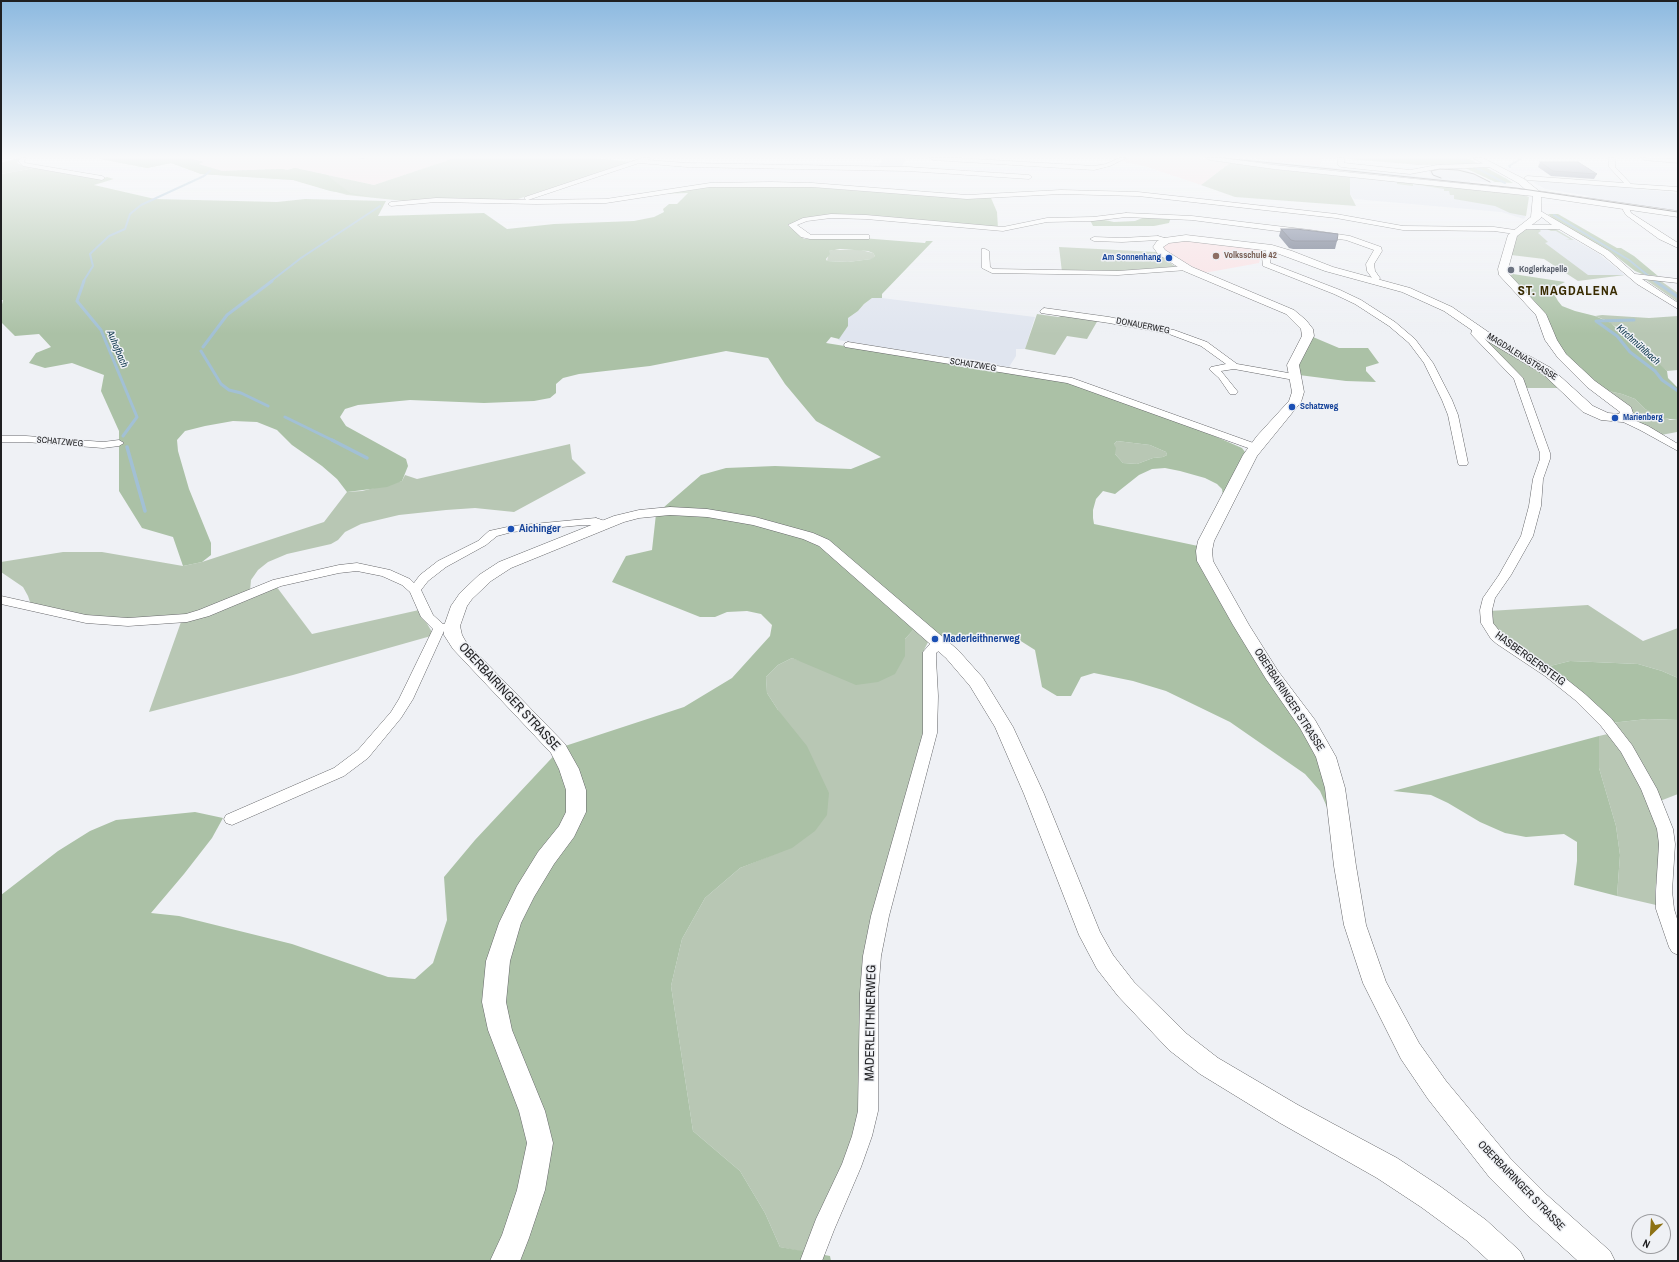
<!DOCTYPE html>
<meta charset="utf-8">
<style>
body{margin:0}
#map{position:relative;width:1679px;height:1262px;overflow:hidden;background:#eff1f5;font-family:"Archivo Narrow",sans-serif}
canvas{display:block}
.frame{position:absolute;inset:0;border:2px solid #1f1f21;pointer-events:none}
.north{position:absolute;left:1631px;top:1214px;width:40px;height:40px;box-sizing:border-box;background:#eff1f5;border:1px solid #9c9da0;border-radius:50%;rotate:205deg;font-size:11px;font-weight:700;line-height:16px;text-align:center;color:#1f1f21}
.north::after{content:'';display:block;margin:auto;width:14px;height:18px;background:#8d7215;clip-path:polygon(50% 0,100% 100%,50% 72%,0 100%)}
</style>
<div id="map">
<canvas width="1679" height="1262"></canvas>
<div class="frame"></div>
<div class="north">N</div>
</div>
<script>
const g = document.querySelector('canvas').getContext('2d');
g.lineJoin = 'round';
function fill(path, color) { g.fillStyle = color; g.fill(path, 'evenodd'); }
const shape = rows => new Path2D(rows.map(r => 'M' + r).join(''));
function strokePath(path, color, width, dash) { g.strokeStyle = color; g.lineWidth = width; g.lineCap = dash ? 'butt' : 'round'; g.setLineDash(dash || []); g.stroke(path); }
function label(font, color, halo, rows, align = 'center') {
  g.font = font + ' "Archivo Narrow",sans-serif'; g.lineWidth = 3; g.setLineDash([]); g.textBaseline = 'middle'; g.strokeStyle = halo; g.fillStyle = color; for (const [text, x, y, turn = 0] of rows) {
    g.save(); g.translate(x, y); g.rotate((+turn || 0) * Math.PI / 180); g.textAlign = isNaN(turn) ? turn : align; if (halo) g.strokeText(text, 0, 0); g.fillText(text, 0, 0); g.restore();
  }
}
const built = shape([
 [883,158,906,158,901,168,879,166],
 [1236,158,1337,168,1337,170,1277,166],
 [1462,168,1485,180,1497,183,1438,178,1470,181,1471,184,1343,171,1343,169,1435,178,1429,173,1429,170],
 [1350,177,1451,187,1526,216,1524,219,1501,212,1354,199,1350,194],
 [1528,179,1615,185,1637,189,1671,192,1678,194,1678,213,1586,198,1589,196,1545,189],
 [1539,227,1554,228,1599,254,1625,275,1591,279,1530,235],
 [872,298,882,298,1035,317,1025,349,1016,349,1016,356,1009,367,838,340,848,326,848,318,858,311,864,304]
]);
const education = shape([
 [187,158,456,158,374,185,295,168,287,170,282,169,222,171,197,164,202,162],
 [1129,158,1199,158,1230,163,1201,185,1147,167,1122,161],
 [1249,158,1321,158,1320,166],
 [1185,239,1263,249,1259,263,1204,273,1169,254,1163,247,1168,243]
]);
const green = shape([
 [18,158,22,158,17,162,19,164,35,168,1,174,1,163],
 [96,158,187,158,203,162,198,164,222,171,282,169,287,170,295,168,374,185,455,158,595,158,632,162,515,200,404,201,347,195,293,180,201,174,171,163,147,168],
 [1339,158,1467,158,1479,164,1419,165],
 [1230,163,1280,170,1350,177,1350,194,1356,206,1235,197,1201,185],
 [1397,182,1524,195,1529,197,1526,216,1510,213,1495,206,1454,199,1454,195,1450,195,1449,191,1444,191,1444,189,1413,184,1413,186,1397,184],
 [1554,228,1574,240,1565,239,1570,239,1556,231,1551,231,1547,229,1539,229,1541,231,1538,233,1547,241,1548,242,1545,243,1588,275,1625,275,1578,281,1544,259,1511,255,1516,236,1524,230],
 [1059,247,1156,252,1177,268,1123,272,1062,272],
 [833,250,861,250,873,253,875,256,872,259,848,262,827,261,829,251],
 [1646,280,1661,281,1678,293,1678,302],
 [1037,314,1058,317,1064,315,1098,320,1087,339,1067,336,1055,355,1025,349],
 [1602,315,1649,318,1678,316,1678,370,1667,371,1637,348,1618,328,1605,320,1595,316],
 [1480,335,1533,366,1563,388,1526,388],
 [1604,390,1622,394,1635,399,1645,409,1670,420,1677,420,1677,432,1661,435,1642,424,1637,420,1631,409],
 [1117,441,1150,445,1166,452,1167,455,1163,457,1153,458,1137,464,1123,463,1115,454,1114,444],
 [570,444,572,459,586,473,514,512,475,508,446,510,399,515,361,524,345,532,338,540,331,544,287,554,268,562,258,570,251,580,250,591,207,610,171,618,101,619,31,605,28,596,23,587,1,572,1,562,63,552,102,552,183,566,202,562,324,522,347,492,362,491,402,481,405,475,417,479],
 [276,586,312,634,419,610,432,632,431,636,293,675,149,712,181,622],
 [1588,605,1643,641,1678,628,1678,678,1662,671,1638,664,1570,661,1546,667,1494,630,1489,611],
 [915,628,929,640,924,650,928,710,864,1046,857,1134,808,1253,780,1247,765,1213,740,1171,693,1131,671,986,682,939,705,898,740,868,792,847,778,710,767,693,766,677,778,665,792,658,801,661,905,656,905,639],
 [1647,719,1678,720,1678,794,1660,801,1611,723],
 [1612,733,1620,743,1662,834,1655,891,1656,905,1617,896,1620,855,1616,826,1599,768,1599,736]
]);
const forest = shape([
 [96,158,187,158,203,162,198,164,222,171,282,169,287,170,295,168,327,175,350,193,376,198,330,191,293,180,201,174,171,163,147,168],
 [1485,167,1507,179,1513,183,1495,182,1465,168],
 [35,168,100,179,107,177,114,179,94,185,155,199,277,202,305,199,386,201,378,216,484,213,507,229,554,224,634,221,654,217,664,212,663,209,669,204,677,204,688,193,659,194,712,185,805,186,974,198,991,198,997,212,998,228,846,215,795,222,797,230,804,239,849,237,925,243,926,241,933,241,882,294,882,298,872,298,864,304,858,311,848,318,848,326,839,339,831,337,826,343,1068,382,1212,435,1242,448,1245,452,1244,457,1223,496,1222,489,1217,484,1205,478,1180,471,1165,468,1152,469,1139,475,1115,494,1103,491,1096,499,1093,510,1093,518,1094,524,1198,546,1322,762,1333,821,1320,791,1305,774,1230,722,1166,691,1133,681,1094,673,1081,677,1071,696,1057,696,1042,687,1035,650,1016,638,991,637,961,641,941,639,915,628,905,639,905,656,895,674,878,682,856,685,792,658,778,665,766,677,767,693,778,710,807,746,829,793,827,815,815,831,792,848,740,868,705,898,682,939,671,986,693,1131,740,1171,765,1213,780,1247,830,1256,831,1261,1,1261,1,895,58,851,90,831,116,820,195,812,223,818,212,838,184,874,151,913,179,916,292,944,388,977,415,979,433,963,447,920,444,877,475,840,562,747,684,707,732,678,770,636,772,625,761,614,747,611,727,612,715,617,700,617,612,582,626,556,652,550,656,514,701,475,726,468,775,466,851,469,881,457,816,421,785,384,768,358,726,351,650,366,579,374,563,378,556,384,556,393,550,398,534,401,484,403,410,400,358,405,345,409,340,417,346,426,406,459,408,466,402,481,387,487,347,492,337,479,322,466,292,445,277,430,257,422,233,421,205,426,185,431,177,440,178,451,189,489,211,543,211,555,202,562,183,566,173,537,142,528,119,491,119,431,101,391,104,375,72,363,45,368,29,363,36,353,51,347,39,334,15,336,1,322,1,309,3,300,1,300,1,174],
 [840,249,868,251,873,253,875,256,871,259,848,262,827,261,826,259,830,254,829,251],
 [1117,441,1150,445,1166,452,1167,455,1163,457,1153,458,1137,464,1123,463,1115,454,1116,448,1114,444],
 [1548,214,1558,214,1617,248,1621,248,1634,256,1658,276,1642,274,1635,271,1608,250,1555,220],
 [1145,217,1171,217,1169,223,1154,226,1093,226,1090,220,1100,219,1114,222,1135,221],
 [1513,274,1565,282,1555,287,1553,292,1558,301,1562,306,1575,311,1595,316,1611,323,1637,348,1656,361,1667,371,1668,378,1678,388,1678,420,1662,418,1645,409,1635,399,1622,394,1604,390,1569,359,1557,341,1553,330,1543,311,1512,278,1510,275],
 [1313,337,1339,348,1368,348,1379,363,1366,367,1366,371,1376,382,1346,381,1299,375,1298,363],
 [1570,661,1638,664,1662,671,1678,678,1678,720,1647,719,1611,723,1546,667],
 [1599,736,1599,768,1616,826,1620,855,1617,896,1574,885,1577,861,1577,842,1564,834,1526,837,1505,833,1480,822,1448,803,1431,795,1393,791]
]);
const streamFar2 = shape([
 [1458,158,1505,183],
 [1510,167,1509,166,1522,158],
 [1554,215,1629,260,1656,282],
 [83,282,93,266,90,254,109,236,125,229,130,214,141,205,204,176,210,171],
 [270,282,301,258,380,206]
]);
const streamFar1 = shape([
 [84,281,77,301,101,330,137,417,123,436],
 [1655,281,1678,297],
 [1596,321,1617,336,1630,352,1655,371,1662,380,1678,391],
 [1597,321,1634,320],
 [203,347,227,315,272,281],
 [201,351,221,384,229,390,241,393,268,406],
 [285,417,334,441]
]);
const stream = shape([
 [332,440,367,458],
 [127,447,145,511]
]);
const minor = shape([
 [21,158,27,158,24,161,25,163,102,176,105,178,102,180,23,166,18,161,21,158],
 [642,158,650,158,648,160,687,163,908,167,1029,175,1032,177,1029,179,908,171,687,167,639,163,528,200,606,199,710,183,771,182,812,183,967,195,1061,190,1138,192,1336,214,1403,226,1494,227,1515,230,1519,232,1515,234,1494,231,1403,230,1336,218,1138,196,1061,194,967,199,812,187,710,187,606,203,536,204,436,202,391,206,388,204,391,202,436,198,526,200,524,198,525,197,642,158],
 [930,158,959,158,1094,166,1106,164,1119,158,1126,158,1110,166,1094,170,933,160,930,158],
 [1338,158,1344,158,1344,163,1410,170,1437,165,1492,163,1495,165,1492,167,1437,169,1410,174,1341,167,1338,165,1338,158],
 [1609,158,1615,158,1615,167,1631,184,1678,187,1678,191,1527,180,1524,178,1527,176,1624,183,1609,167,1609,158],
 [1641,158,1678,159,1678,163,1644,160,1641,158],
 [1624,205,1628,205,1631,213,1678,243,1678,248,1659,239,1626,215,1623,210,1624,205],
 [1537,209,1609,251,1635,274,1678,279,1678,283,1642,279,1678,303,1678,309,1637,284,1603,255,1559,229,1522,229,1522,225,1552,225,1535,212,1535,210,1537,209],
 [1126,213,1192,216,1310,230,1350,236,1381,247,1382,251,1374,264,1375,271,1380,278,1378,282,1372,282,1372,278,1367,271,1366,264,1374,250,1346,240,1192,220,1126,217,1093,221,1047,222,1003,231,866,219,831,218,807,221,797,225,811,235,869,235,869,239,810,239,801,237,788,225,803,218,831,214,866,215,1003,227,1047,218,1093,217,1126,213],
 [1158,236,1171,240,1167,242,1158,240,1122,242,1094,241,1090,239,1094,237,1122,238,1158,236],
 [1269,246,1272,246,1276,248,1270,257,1270,263,1340,290,1361,300,1395,322,1415,339,1433,363,1452,400,1458,415,1468,463,1467,465,1459,465,1458,463,1448,415,1442,400,1424,363,1409,343,1389,326,1355,304,1334,294,1263,266,1262,257,1269,246],
 [982,249,985,249,989,251,990,267,993,269,1118,271,1187,266,1191,268,1187,270,1118,275,992,273,982,268,982,249],
 [1044,308,1109,317,1174,330,1207,342,1237,364,1294,374,1299,377,1294,380,1234,369,1221,371,1238,392,1236,394,1230,394,1219,378,1209,369,1211,367,1226,364,1201,346,1169,334,1109,323,1041,313,1040,311,1044,308],
 [1481,328,1485,331,1480,334,1523,378,1550,453,1550,459,1543,479,1541,506,1533,536,1511,575,1495,598,1492,610,1493,623,1501,633,1507,638,1555,670,1585,694,1611,718,1632,745,1657,789,1673,829,1675,844,1672,891,1674,909,1678,922,1678,955,1672,952,1669,947,1656,909,1656,891,1659,844,1657,829,1641,789,1621,752,1601,726,1575,700,1545,676,1497,644,1491,639,1481,623,1480,610,1483,598,1499,575,1521,536,1529,506,1533,479,1540,459,1540,453,1514,379,1471,334,1472,330,1481,328],
 [848,342,1072,378,1259,445,1260,447,1255,450,1251,449,1067,383,845,347,844,345,845,343,848,342],
 [1622,415,1648,426,1678,444,1678,451,1640,430,1619,420,1617,418,1622,415],
 [1,436,26,436,103,442,119,440,124,443,119,446,103,448,26,442,1,442,1,436],
 [596,518,608,522,610,524,608,526,604,527,595,525,582,525,512,532,497,536,486,545,446,567,428,581,421,590,433,615,443,624,452,622,457,623,458,626,457,629,444,631,413,699,401,718,368,758,344,776,232,825,226,823,224,819,226,815,334,768,358,750,391,712,399,699,433,629,421,617,410,592,402,585,382,576,357,571,339,573,281,586,209,616,187,622,128,626,86,623,1,604,1,596,86,615,128,618,186,614,199,610,273,580,339,565,357,563,390,570,410,579,414,583,420,575,438,561,478,541,489,531,512,526,596,518],
 [941,640,946,641,948,644,936,653,936,659,938,696,937,733,889,916,881,956,878,993,878,1111,872,1136,861,1167,834,1230,822,1261,800,1261,816,1219,842,1164,852,1136,858,1111,860,993,863,956,871,916,923,733,923,652,930,644,941,640]
]);
const tertiary = shape([
 [1206,158,1225,158,1274,165,1526,190,1518,183,1473,158,1483,158,1524,179,1539,191,1678,211,1678,217,1541,197,1541,218,1517,236,1508,269,1509,274,1546,314,1557,340,1566,354,1595,381,1631,407,1633,413,1627,421,1622,422,1601,420,1583,412,1543,374,1489,342,1444,311,1402,292,1325,271,1271,251,1186,241,1169,243,1163,247,1165,250,1192,267,1294,310,1306,320,1313,329,1314,336,1299,365,1304,392,1301,402,1257,456,1214,541,1212,551,1213,561,1249,625,1278,671,1315,720,1336,757,1345,788,1356,866,1366,925,1386,982,1419,1043,1446,1081,1510,1158,1547,1195,1610,1251,1615,1261,1578,1261,1527,1215,1490,1178,1428,1099,1401,1059,1363,983,1344,925,1334,866,1325,788,1316,757,1300,728,1266,679,1233,625,1197,561,1196,551,1198,541,1243,455,1257,436,1289,401,1292,392,1287,365,1302,336,1301,329,1286,314,1184,271,1158,254,1153,247,1157,241,1164,238,1186,235,1272,245,1292,251,1333,267,1410,288,1452,307,1497,338,1551,368,1593,406,1608,413,1619,414,1620,412,1587,387,1558,358,1545,340,1536,315,1499,275,1498,269,1508,235,1531,217,1533,196,1274,169,1210,160,1206,158],
 [670,507,707,509,755,517,813,533,829,540,958,650,983,678,1013,727,1044,794,1100,932,1113,955,1134,982,1187,1034,1218,1058,1298,1105,1397,1158,1441,1187,1486,1220,1520,1251,1525,1261,1489,1261,1466,1240,1421,1207,1377,1178,1280,1123,1200,1074,1169,1050,1118,996,1097,969,1079,935,1024,794,995,727,970,686,946,658,819,546,803,539,753,525,707,517,670,515,639,518,624,522,511,568,491,581,472,599,467,606,460,626,462,635,466,642,565,744,579,769,586,790,586,812,574,837,554,864,534,897,521,923,510,961,506,1002,512,1030,545,1111,553,1143,545,1190,529,1238,520,1261,490,1261,502,1235,517,1190,527,1143,519,1111,488,1030,482,1002,486,961,499,923,517,886,538,852,559,826,566,812,566,790,559,769,551,753,453,649,444,635,444,626,451,606,460,593,479,575,499,562,614,516,639,510,670,507]
]);
const tram = shape([
 [1223,158,1516,188,1678,212],
 [1441,178,1433,175,1431,171,1440,169,1458,170,1474,174,1490,182]
]);
const wall = shape([
 [356,158,369,158,363,159],
 [1540,162,1597,174,1594,179,1551,176,1538,167],
 [1281,229,1337,241,1335,249,1293,249,1289,248,1279,236]
]);
const building = shape([
 [1540,162,1578,162,1597,174,1553,171,1540,162],
 [1281,229,1296,229,1338,234,1337,241,1295,241,1291,240,1281,229]
]);
const markers = [
 [1216,256,4,"#8d6e63"],
 [1169,258,4,"#1a4fb4"],
 [1511,270,4,"#6b7280"],
 [1292,407,4,"#1a4fb4"],
 [1615,418,4,"#1a4fb4"],
 [511,529,4,"#1a4fb4"],
 [935,639,4,"#1a4fb4"]
];
const farEducationnames = [
 ["Volksschule 42",1224,256]
];
const farTransitnames = [
 ["Am Sonnenhang",1161,258,"right"],
 ["Schatzweg",1300,407],
 ["Marienberg",1623,418]
];
const farWorshipnames = [
 ["Koglerkapelle",1519,270]
];
const farStreetnames = [
 ["DONAUERWEG",1143,326,11],
 ["MAGDALENASTRASSE",1522,357,32],
 ["SCHATZWEG",973,365,9],
 ["SCHATZWEG",60,442,5]
];
const farWaternames = [
 ["Kirchmühlbach",1638,345,42],
 ["Auhofbach",117,349,67]
];
const transitNames = [
 ["Aichinger",519,529],
 ["Maderleithnerweg",943,639]
];
const streetNames = [
 ["HASBERGERSTEIG",1530,659,36],
 ["OBERBAIRINGER STRASSE",1289,700,57],
 ["OBERBAIRINGER STRASSE",1521,1186,46]
];
const farDistrictnames = [
 ["ST. MAGDALENA",1568,292]
];
const nearStreetnames = [
 ["OBERBAIRINGER STRASSE",509,697,47],
 ["MADERLEITHNERWEG",871,1023,-89]
];
fill(built, '#e0e5ef');
fill(education, '#fadfe2');
fill(green, '#b8c7b4');
fill(forest, '#abc1a6');
strokePath(streamFar2, '#a2c0d5', 2);
strokePath(streamFar1, '#a2c0d5', 3);
strokePath(stream, '#a2c0d5', 3.5);
strokePath(minor, '#66676a', 1);
strokePath(tertiary, '#66676a', 1);
fill(minor, '#fff');
fill(tertiary, '#fff');
strokePath(tram, '#4d4d4f', 1);
fill(wall, '#5b647b');
fill(building, '#6a748f');
strokePath(building, '#4a5164', 1);
const sky = g.createLinearGradient(0, 0, 0, 334);
sky.addColorStop(0, '#8cb9e0');
sky.addColorStop(0.47, '#f8f9fa');
sky.addColorStop(1, '#f8f9fa00');
g.fillStyle = sky;
g.fillRect(0, 0, 1679, 334);
for (const [x, y, r, color] of markers) { const dot = new Path2D(); dot.arc(x, y, r, 0, 2 * Math.PI); g.fillStyle = color; g.fill(dot); strokePath(dot, '#eff1f5', 1.5); }
label('bold 9px', '#785e54', '#eff1f5', farEducationnames, 'left');
label('bold 9px', '#164399', '#eff1f5', farTransitnames, 'left');
label('bold 9px', '#5b616d', '#eff1f5', farWorshipnames, 'left');
label('9px', '#1f1f21', '#eff1f5', farStreetnames);
label('italic 10px', '#0c354b', '#eff1f5', farWaternames);
label('bold 11px', '#164399', '#eff1f5', transitNames, 'left');
label('11px', '#1f1f21', '#eff1f5', streetNames);
g.letterSpacing = '1px';
label('bold 13px', '#382b00', '#eff1f5', farDistrictnames);
g.letterSpacing = '0px';
label('13px', '#1f1f21', '#eff1f5', nearStreetnames);
</script>
